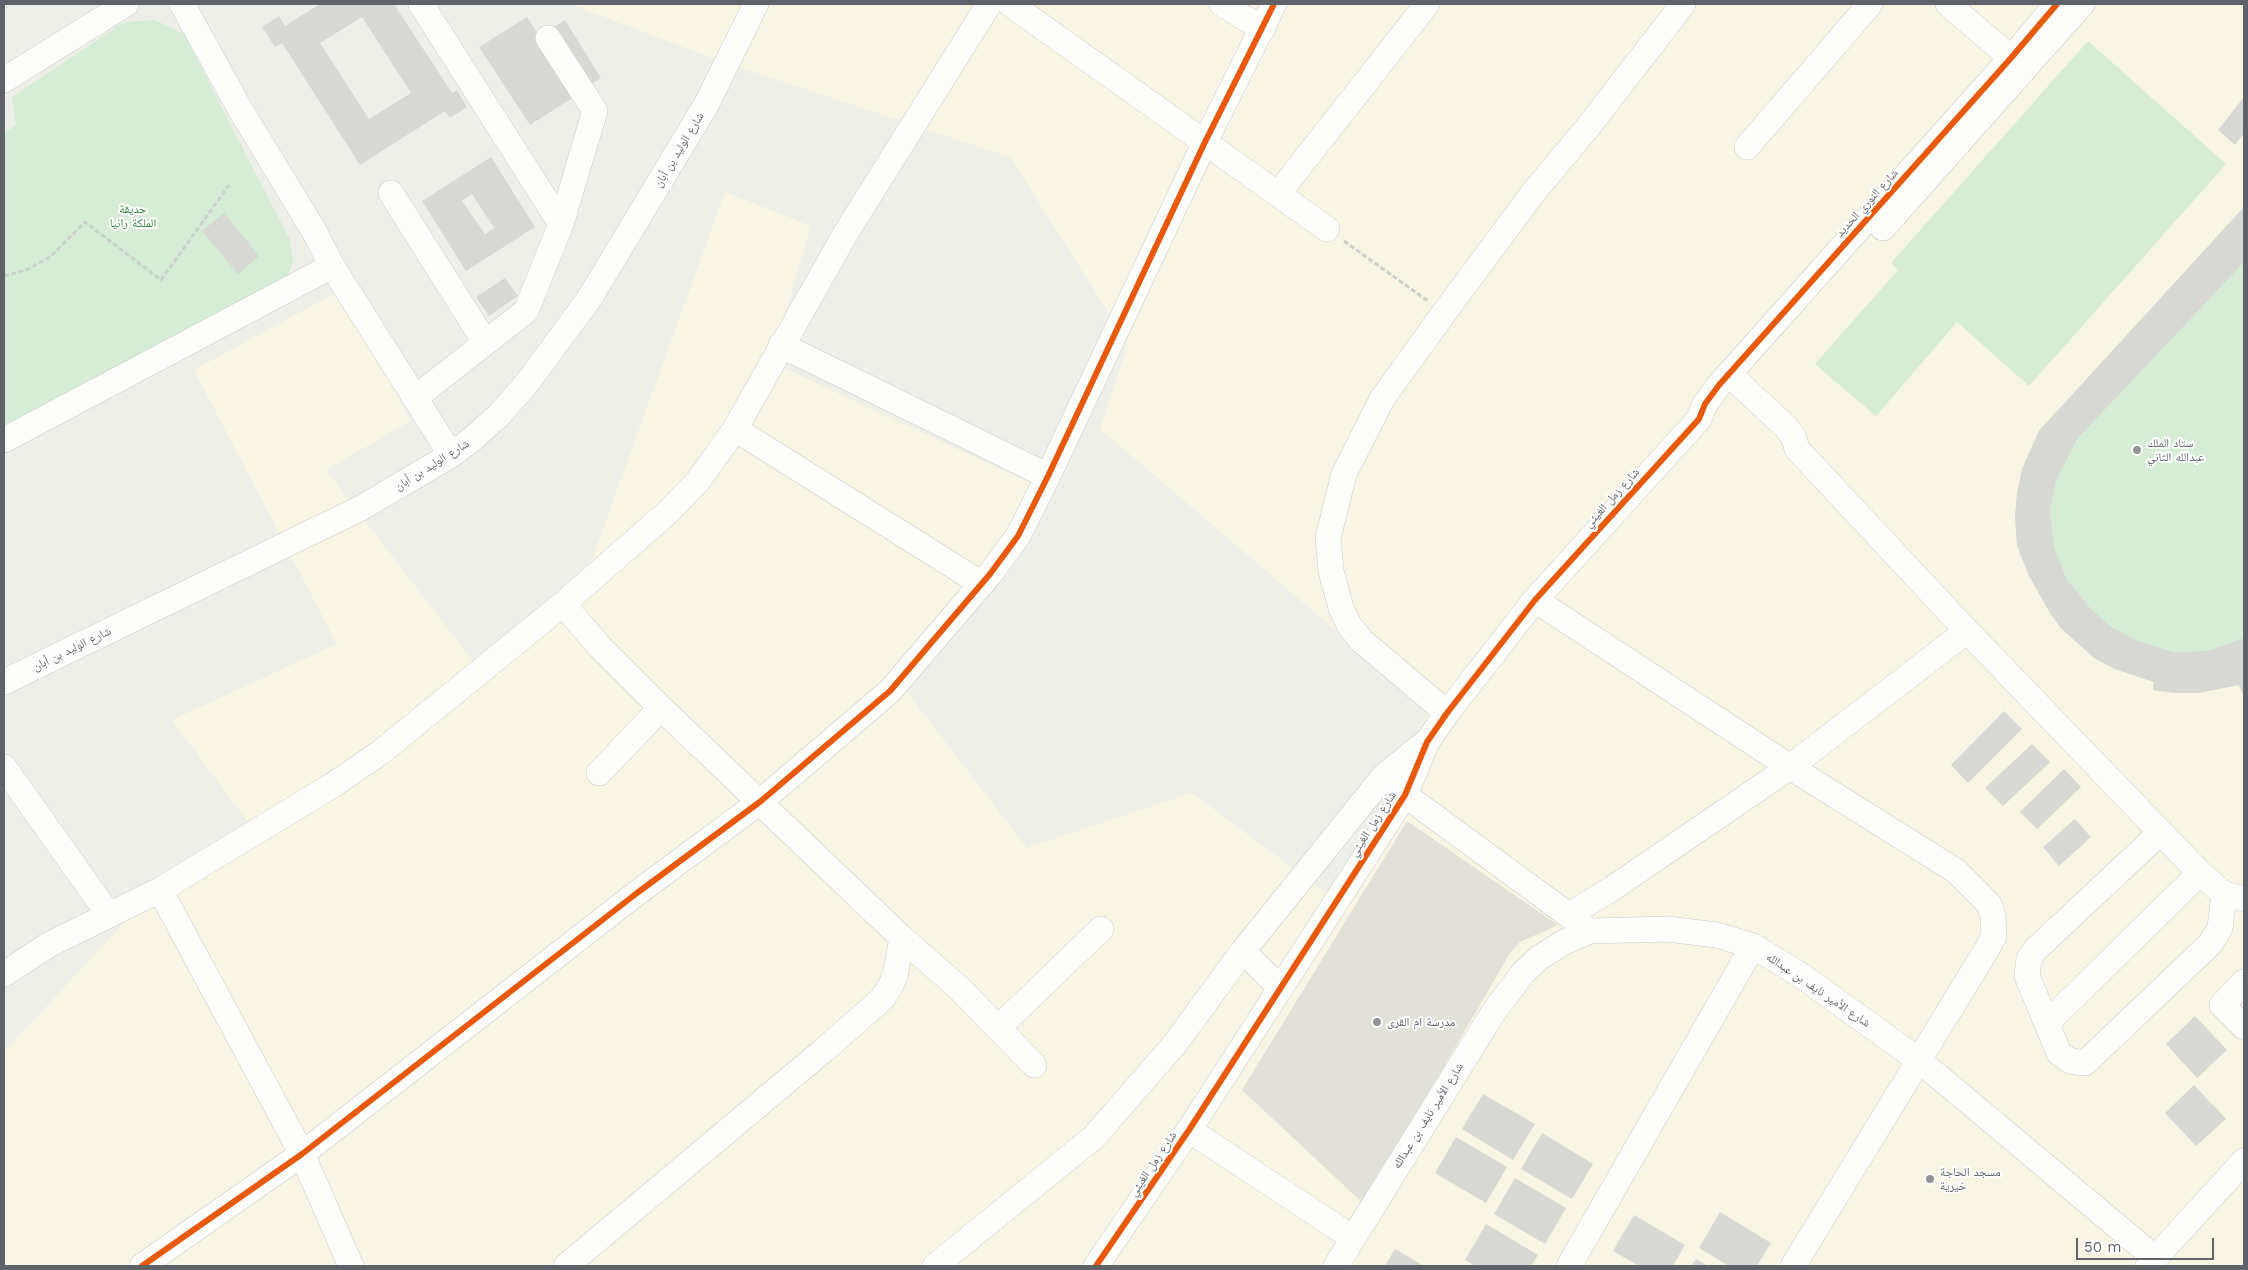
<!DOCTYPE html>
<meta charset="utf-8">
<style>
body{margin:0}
#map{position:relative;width:2248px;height:1270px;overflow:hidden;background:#efefea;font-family:"Work Sans",sans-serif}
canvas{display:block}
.frame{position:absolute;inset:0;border:5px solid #5f6268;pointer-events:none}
.scale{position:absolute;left:2076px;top:1238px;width:138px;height:22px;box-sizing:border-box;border:2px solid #5f6268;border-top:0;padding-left:6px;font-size:15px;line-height:18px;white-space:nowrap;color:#5f6268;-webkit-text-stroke:4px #fff;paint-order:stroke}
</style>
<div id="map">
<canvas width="2248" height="1270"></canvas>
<div class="frame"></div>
<div class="scale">50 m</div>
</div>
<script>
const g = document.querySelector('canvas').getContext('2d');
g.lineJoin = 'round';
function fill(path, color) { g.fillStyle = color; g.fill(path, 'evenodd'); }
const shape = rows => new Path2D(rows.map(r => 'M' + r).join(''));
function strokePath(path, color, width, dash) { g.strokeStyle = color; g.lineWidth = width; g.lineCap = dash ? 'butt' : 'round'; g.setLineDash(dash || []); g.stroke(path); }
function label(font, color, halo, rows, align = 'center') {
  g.font = font + ' "Work Sans","Noto Naskh Arabic",sans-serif'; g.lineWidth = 4; g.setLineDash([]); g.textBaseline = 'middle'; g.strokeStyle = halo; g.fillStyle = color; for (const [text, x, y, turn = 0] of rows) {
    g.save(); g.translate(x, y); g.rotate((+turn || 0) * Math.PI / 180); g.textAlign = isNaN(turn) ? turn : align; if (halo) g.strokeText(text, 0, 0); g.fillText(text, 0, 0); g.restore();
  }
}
const commercial = shape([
 [570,4,2244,4,2244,1266,4,1266,4,1052,139,907,256,833,172,720,337,644,194,370,343,289,410,421,326,470,475,664,591,562,725,192,811,226,771,362,1047,491,890,670,1027,848,1192,793,1338,902,1429,710,1100,429,1128,343,1010,157,712,58]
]);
const education = shape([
 [1407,821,1558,925,1520,942,1510,953,1364,1204,1242,1090]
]);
const green = shape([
 [155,20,184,34,290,240,293,261,286,281,4,433,4,133,16,125,12,97,124,22],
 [2088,41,2226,164,2029,386,1957,322,1876,416,1815,364,1898,270,1891,263],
 [2244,207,2244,697,2239,685,2175,693,2153,690,2154,682,2115,669,2094,658,2061,628,2050,613,2028,574,2017,545,2015,517,2017,494,2022,469,2039,431]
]);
const building = shape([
 [320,4,394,4,452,93,457,90,467,107,450,118,445,111,360,165,282,43,275,47,262,27,279,16,285,26],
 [362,17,411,93,369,119,320,43],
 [527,17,577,95,530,125,479,47],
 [565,20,601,78,588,86,551,29],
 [2244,97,2244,133,2235,145,2218,130],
 [491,157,535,227,466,271,422,201],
 [472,194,494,228,485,234,462,201],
 [2244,207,2244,262,2077,439,2056,480,2050,511,2054,548,2067,580,2090,608,2111,627,2138,641,2173,652,2208,651,2244,638,2244,697,2239,685,2199,693,2175,693,2153,690,2154,682,2115,669,2094,658,2061,628,2050,613,2028,574,2017,545,2015,517,2017,494,2022,469,2039,431],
 [224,213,259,256,238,274,202,231],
 [505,278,518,296,489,316,476,297],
 [2004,711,2022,729,1968,783,1951,765],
 [2032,744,2050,762,2003,806,1985,788],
 [2064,769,2081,787,2037,829,2020,812],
 [2075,819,2091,837,2059,866,2043,847],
 [2195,1016,2227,1050,2197,1078,2166,1044],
 [2194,1085,2226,1119,2196,1146,2165,1113],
 [1483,1094,1535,1124,1513,1160,1462,1129],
 [1542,1133,1593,1164,1572,1199,1521,1169],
 [1456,1137,1507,1167,1486,1203,1435,1173],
 [1515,1178,1566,1208,1545,1244,1494,1214],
 [1720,1212,1771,1243,1757,1266,1729,1266,1699,1248],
 [1634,1215,1685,1245,1673,1266,1639,1266,1613,1251],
 [1486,1224,1538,1255,1531,1266,1475,1266,1465,1260],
 [1395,1249,1424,1266,1385,1266],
 [1696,1259,1708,1266,1691,1266]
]);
const path = shape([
 [1344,241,1428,301],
 [4,276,26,270,50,257,85,222,161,280,229,185]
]);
const minor = shape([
 [182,4,240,109,314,231,332,266,451,455],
 [421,4,561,224],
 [1010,4,1327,229],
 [1222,4,1263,29],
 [1948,4,2011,58],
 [4,80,126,4],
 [1747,147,1870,4],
 [391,193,485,342],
 [1278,194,1427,4],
 [1883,228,2082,4],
 [781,345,1048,476],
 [1729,374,1787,428,1794,438,1797,449,1967,631,2200,873,2224,894,2244,899],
 [415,398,526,311,561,224,595,111,548,38],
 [735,429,982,584],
 [4,440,332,266],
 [1535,600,1790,767,1956,871,1989,904,1993,916,1994,936,1987,949,1793,1266],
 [563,604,600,647,661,708,902,938,895,976,890,987,882,999,824,1050,566,1266],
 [4,682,361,508,451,455,471,440,498,416,527,383,589,299,706,105,756,4],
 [1447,713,1362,641,1349,625,1341,608,1331,571,1328,538,1344,474,1382,399,1444,313,1533,193,1588,127,1683,4],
 [4,767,109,915],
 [599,773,661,708],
 [1394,784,1405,795,1582,925],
 [2161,832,2035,950,2029,959,2027,976,2059,1053,2070,1061,2085,1063,2210,944,2220,928,2224,894],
 [160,890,302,1154,351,1266],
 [1569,915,1610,890,1790,767,1967,631],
 [902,938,960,989,1034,1065],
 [1243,951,1280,988],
 [4,974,50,944,160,890,333,785,381,752,563,604,668,512,698,481,735,429,847,231,989,4],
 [2244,982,2222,1005,2244,1027],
 [2047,1023,2200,873],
 [998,1028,1101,929],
 [1189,1130,1353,1238],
 [142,1266,302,1154,637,893,761,801,890,691,990,574,1018,536,1048,476,1205,142,1274,4],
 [935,1266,1094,1137,1174,1045,1243,951,1384,776,1425,743],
 [1096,1266,1189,1130,1405,795,1427,742,1447,713,1535,600,1699,419,1705,404,1719,385,2011,58,2057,4],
 [1336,1266,1493,1013,1523,973,1539,958,1564,942,1590,931,1667,929,1717,935,1753,946,1799,974,1920,1061,2155,1258],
 [1569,1266,1753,946],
 [2148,1266,2244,1161]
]);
const cycleway = shape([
 [142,1266,302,1154,637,893,761,801,890,691,990,574,1018,536,1048,476,1205,142,1274,4],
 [1096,1266,1189,1130,1405,795,1427,742,1447,713,1535,600,1699,419,1705,404,1719,385,2011,58,2057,4]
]);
const markers = [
 [2137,450,5,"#919396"],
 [1377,1022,5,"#919396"],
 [1930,1179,5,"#919396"]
];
const streetNames = [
 ["شارع الوليد بن أبان",679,150,-59],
 ["شارع النوري الحديد",1867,203,-48],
 ["شارع الوليد بن أبان",432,465,-32],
 ["شارع زمل الغيثي",1612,498,-48],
 ["شارع الوليد بن أبان",72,649,-26],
 ["شارع زمل الغيثي",1373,824,-57],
 ["شارع الأمير نايف بن عبدالله",1818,990,34],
 ["شارع الأمير نايف بن عبدالله",1428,1116,-58],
 ["شارع زمل الغيثي",1153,1164,-56]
];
const parkNames = [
 ["حديقة",133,209],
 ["الملكة رانيا",133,223]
];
const poiNames = [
 ["ستاد الملك",2147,443],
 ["عبدالله الثاني",2147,457],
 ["مدرسة ام القرى",1387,1022],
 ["مسجد الحاجة",1940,1172],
 ["خيرية",1940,1186]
];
fill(commercial, '#f8f5e4');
fill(education, '#e1e0d9');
fill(green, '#d7ecd6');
fill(building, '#d8d8d5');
strokePath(minor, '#cbcbcb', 26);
strokePath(path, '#ccd1cf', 3, [5, 2.5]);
strokePath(minor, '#fdfdfc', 25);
strokePath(cycleway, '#e8590c', 6);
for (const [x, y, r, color] of markers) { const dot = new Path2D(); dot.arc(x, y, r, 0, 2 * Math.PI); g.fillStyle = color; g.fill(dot); strokePath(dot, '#fff', 2); }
label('12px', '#5f6268', '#fff', streetNames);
label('12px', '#30853b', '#fff', parkNames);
label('12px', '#5f6268', '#fff', poiNames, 'left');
</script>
